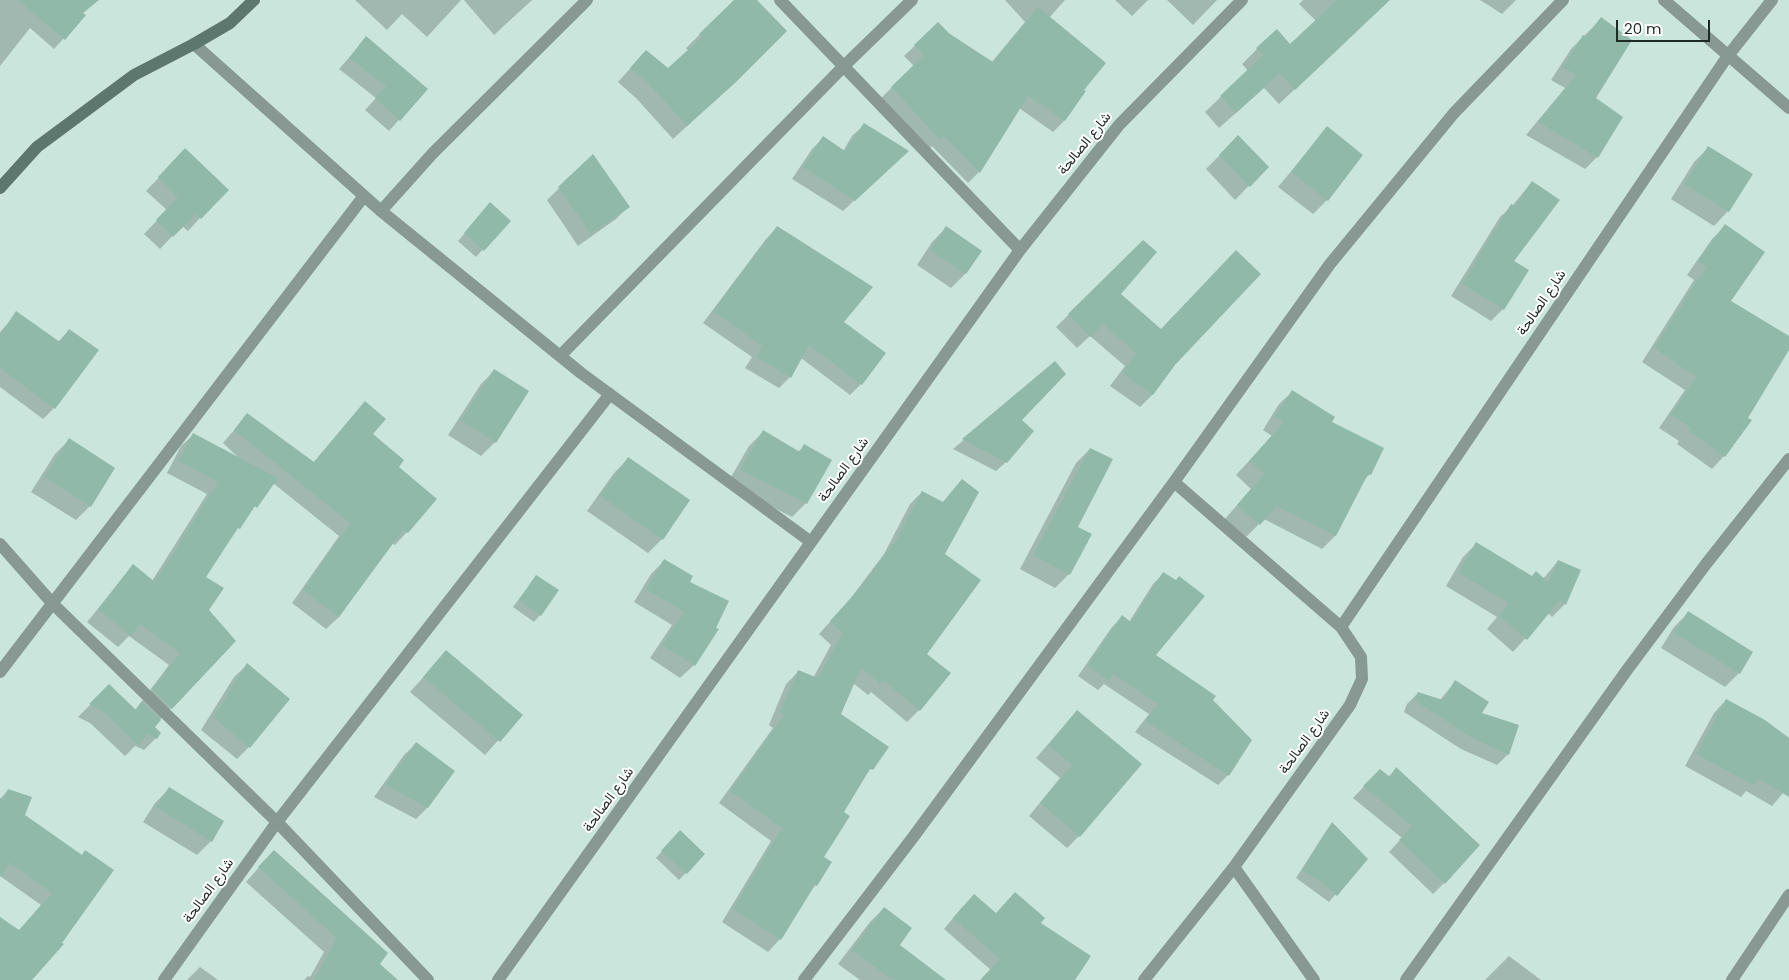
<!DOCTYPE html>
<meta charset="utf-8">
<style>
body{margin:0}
#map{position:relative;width:1789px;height:980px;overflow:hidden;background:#cae6dc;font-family:Poppins,sans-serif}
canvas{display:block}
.scale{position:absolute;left:1616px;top:20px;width:94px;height:22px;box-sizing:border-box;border:2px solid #1f2a26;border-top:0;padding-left:6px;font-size:15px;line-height:18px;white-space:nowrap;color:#1f2a26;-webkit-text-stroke:4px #fff;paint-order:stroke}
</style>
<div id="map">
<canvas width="1789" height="980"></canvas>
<div class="scale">20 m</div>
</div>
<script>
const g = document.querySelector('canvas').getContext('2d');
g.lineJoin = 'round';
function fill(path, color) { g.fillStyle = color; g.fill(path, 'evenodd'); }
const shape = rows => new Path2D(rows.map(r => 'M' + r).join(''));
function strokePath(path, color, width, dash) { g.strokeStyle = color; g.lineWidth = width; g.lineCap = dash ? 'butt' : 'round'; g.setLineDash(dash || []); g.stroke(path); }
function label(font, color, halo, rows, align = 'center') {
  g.font = font + ' Poppins,Vazirmatn,sans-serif'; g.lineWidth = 4; g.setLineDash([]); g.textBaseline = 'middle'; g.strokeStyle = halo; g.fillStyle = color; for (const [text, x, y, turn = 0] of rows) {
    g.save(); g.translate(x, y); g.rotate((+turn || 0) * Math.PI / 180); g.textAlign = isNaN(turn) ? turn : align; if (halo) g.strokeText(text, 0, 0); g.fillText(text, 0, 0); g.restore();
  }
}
const shadow = shape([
 [0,0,81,0,82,13,84,16,54,49,30,28,0,66],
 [355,0,461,0,427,37,402,14,387,30],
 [464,0,532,0,494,35],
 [735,0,756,0,720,96,673,139,637,99,618,82,646,51,668,70,689,51,686,48],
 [1005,0,1065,0,1049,18,1084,91,1064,121,1053,132,1019,108,979,172,968,183,932,146,929,150,881,98,914,66,904,56,938,24,949,35,991,63,1025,22],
 [1115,0,1148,0,1132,16],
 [1167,0,1217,0,1193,25],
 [1303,0,1389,0,1279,104,1264,88,1219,128,1205,112,1248,71,1242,64,1257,49,1290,46,1316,21,1299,4],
 [1480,0,1516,0,1502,14],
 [1602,18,1594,99,1597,157,1585,169,1526,135,1565,88,1551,80,1571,49],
 [367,37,426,89,389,131,365,110,376,98,339,69],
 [864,125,895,162,843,211,792,179,812,149,823,138,843,151,852,136],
 [1327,128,1361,155,1327,200,1313,214,1278,187],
 [1238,137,1267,167,1235,200,1206,169],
 [1708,148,1728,211,1714,226,1671,199,1694,162],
 [592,156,628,207,616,219,578,246,547,200],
 [173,163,200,218,188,231,182,226,160,249,144,234,167,210,146,191],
 [1532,182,1512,261,1503,309,1491,321,1451,296,1500,217,1512,206],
 [484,211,509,221,476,257,458,241],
 [1725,226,1729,301,1789,338,1789,348,1724,456,1712,469,1677,444,1679,441,1659,428,1685,390,1642,362,1694,280,1687,275,1712,239],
 [777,228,842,322,861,384,850,395,801,358,790,377,779,388,745,368,752,357,703,323,766,239],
 [946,228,980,251,965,274,951,288,917,265,932,242],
 [1143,242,1119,294,1174,364,1152,395,1140,407,1110,386,1125,366,1090,336,1077,348,1056,327],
 [17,313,58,342,69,330,97,351,54,408,43,419,0,387,0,332],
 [1055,363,1020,420,1006,462,996,471,953,449],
 [495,370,527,392,495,442,481,456,448,435,481,384],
 [1293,391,1330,423,1370,474,1363,481,1335,536,1322,549,1264,519,1246,537,1225,519,1251,489,1236,475,1272,436,1263,430,1279,404],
 [365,402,371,434,397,467,407,532,395,545,392,543,339,617,326,629,292,603,339,536,273,483,231,536,205,577,208,610,171,708,153,727,156,738,144,750,135,746,125,756,90,723,78,717,109,686,135,710,169,665,129,636,118,647,87,622,133,566,152,581,207,494,167,473,181,446,193,435,242,461,223,443,247,415,313,463],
 [763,432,798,452,804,446,806,503,792,517,727,484,749,446],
 [69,440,90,506,76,520,31,492,55,454],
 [1090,449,1069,574,1055,588,1020,569,1076,463],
 [628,459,662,539,648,553,587,511,614,473],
 [962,481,943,555,926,654,919,710,907,722,871,692,868,695,853,683,840,715,887,747,863,778,843,812,822,858,816,885,809,891,780,939,768,952,722,922,771,841,719,803,773,728,769,725,786,684,799,671,813,678,831,645,819,634,847,603,884,554,910,504,922,492,942,503],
 [1476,544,1532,577,1543,579,1558,561,1580,571,1565,604,1552,617,1548,613,1513,652,1487,629,1497,617,1446,586,1463,557],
 [664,561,688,583,717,630,694,665,680,678,650,658,672,625,634,602,651,574],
 [1164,573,1154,655,1211,700,1228,775,1218,785,1135,732,1149,714,1104,684,1098,690,1078,676,1112,627,1122,617,1129,622,1153,584],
 [536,576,540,615,534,622,513,607],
 [1688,613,1751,653,1739,673,1725,687,1661,648,1674,627],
 [446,652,521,715,485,755,410,692],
 [247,665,249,747,237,759,201,730,234,677],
 [1455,682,1508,754,1497,765,1461,749,1404,712,1407,704,1418,693,1440,700],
 [1726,700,1789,738,1789,786,1772,806,1746,791,1741,797,1685,766,1714,713],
 [1077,711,1079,836,1067,848,1029,816,1060,778,1036,758],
 [416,744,428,807,416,819,374,797,404,755],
 [1396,769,1444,883,1433,894,1389,852,1402,838,1353,798,1380,770,1388,777],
 [169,789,211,841,197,855,143,822,155,803],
 [8,790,24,816,81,856,85,852,31,980,0,980,0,918,19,931,41,905,0,876,0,799],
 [1332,824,1366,859,1329,902,1296,878,1326,831],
 [673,839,704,854,679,880,656,858],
 [261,865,379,965,397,980,304,980,308,976,310,977,324,952,246,882],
 [963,906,1039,923,1072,980,981,980,991,970,944,929],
 [884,908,898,945,944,980,860,980,838,964,870,922],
 [1509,956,1541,980,1485,980],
 [200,967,218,980,187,980]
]);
const building = shape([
 [18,0,99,0,83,13,86,15,65,40],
 [734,0,757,0,787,31,735,83,687,126,650,85,630,68,646,50,668,68,702,37,699,34],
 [1337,0,1390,0,1295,90,1280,73,1236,113,1220,96,1263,55,1256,48,1277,29,1290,44],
 [1038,7,1106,63,1084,90,1086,91,1065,121,1028,96,980,173,944,136,940,140,891,87,924,55,914,45,938,22,950,34,993,62],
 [1601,17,1632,40,1596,98,1623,117,1598,158,1538,122,1576,75,1563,67,1583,35,1586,37],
 [366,36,428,89,400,121,375,98,386,86,349,58],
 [864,123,909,151,855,201,803,167,823,136,845,151],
 [1327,126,1363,155,1328,201,1291,172],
 [1238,135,1269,167,1250,187,1219,155],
 [1708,146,1753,174,1729,212,1684,184],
 [185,148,229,190,201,219,196,214,173,237,156,220,178,197,158,177],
 [593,154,630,207,591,234,558,187],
 [1532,181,1560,200,1514,261,1529,270,1504,310,1462,284,1511,204,1515,206],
 [490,202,511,221,484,251,464,233],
 [1725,224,1765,252,1731,301,1789,336,1789,350,1748,418,1752,420,1725,457,1689,431,1691,428,1671,415,1696,377,1654,348,1706,267,1698,261],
 [777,226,873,287,844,322,886,353,862,385,809,345,791,378,756,357,762,346,713,311],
 [946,226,982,251,966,274,930,250],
 [1143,240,1157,252,1121,294,1161,329,1236,250,1261,274,1175,365,1153,395,1122,373,1136,353,1103,324,1090,337,1068,314],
 [16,311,60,342,69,329,99,350,55,409,0,368,0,335],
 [1055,361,1066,374,1022,420,1034,431,1007,463,962,439],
 [494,369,529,391,496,443,461,420],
 [1292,390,1335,417,1332,422,1384,448,1371,475,1368,474,1336,536,1277,506,1260,525,1237,505,1264,474,1249,461,1284,422,1275,417],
 [365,401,386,419,373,434,404,460,399,467,437,499,408,533,403,530,339,617,303,590,350,523,234,430,247,413,314,462],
 [763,430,800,452,804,444,832,460,807,504,740,470],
 [193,433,278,478,257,508,255,506,240,529,238,528,206,577,224,588,209,610,236,641,172,709,152,689,180,653,140,624,131,636,98,609,133,564,155,582,218,482,178,461],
 [69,438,115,468,91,507,45,477],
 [1090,448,1113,459,1078,527,1092,534,1070,575,1033,555],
 [628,457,690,500,663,540,600,496],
 [962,479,979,492,945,554,981,580,927,654,951,673,920,711,884,681,881,684,861,668,841,714,889,747,873,770,870,769,844,812,850,816,824,857,832,862,817,886,815,885,781,940,733,909,782,828,730,791,784,715,780,712,798,670,818,678,842,633,830,621,859,589,896,540,922,491,943,502],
 [1476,542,1532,576,1536,571,1548,582,1558,560,1581,570,1566,605,1560,600,1527,640,1499,616,1509,603,1458,573],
 [664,559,693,576,690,582,729,601,716,628,719,629,695,666,662,645,684,612,646,589],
 [1163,572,1176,580,1179,576,1205,596,1156,655,1216,696,1213,700,1252,740,1229,776,1145,721,1158,704,1113,674,1109,681,1087,666,1122,615,1131,622],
 [536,575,559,590,541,616,519,600],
 [1688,611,1753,652,1740,674,1674,633],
 [446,650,523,715,500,742,423,677],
 [247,663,290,699,250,748,213,717],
 [1455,680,1489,702,1482,713,1519,725,1509,755,1472,738,1414,700,1418,692,1443,700],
 [109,684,136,710,142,702,161,720,155,727,161,733,157,739,148,734,138,745,103,711,89,704],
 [1726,699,1765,720,1789,738,1789,797,1759,779,1754,785,1696,754],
 [1077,710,1142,764,1080,837,1040,803,1072,765,1048,745],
 [416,742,455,771,428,808,385,785],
 [1396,767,1480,845,1445,884,1399,840,1412,826,1363,786,1380,769,1390,777],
 [169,787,224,821,212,842,156,807],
 [8,789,32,797,25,815,82,855,85,850,114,870,62,943,64,944,32,980,0,980,0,917,19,930,52,893,8,862,3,876,0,875,0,798,4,801],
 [1332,822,1368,859,1337,896,1325,885,1302,871],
 [680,830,705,854,687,874,661,851],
 [274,850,388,953,380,964,398,980,314,980,337,938,258,867],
 [1015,892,1045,918,1041,923,1091,956,1075,980,980,980,1000,959,953,918,974,894,996,913],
 [884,907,912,928,900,945,946,980,893,980,852,950]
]);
const street = shape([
 [780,0,1020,250],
 [1664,0,1789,108],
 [194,44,381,211,581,373,811,542],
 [381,211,433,153,587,0],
 [560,356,844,66,912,0],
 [0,544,53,604,277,822,428,980],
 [1341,627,1727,57,1772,0],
 [0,672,364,196],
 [1234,867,1314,980],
 [164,980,277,822,610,394],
 [498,980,1020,250,1119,125,1242,0],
 [804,980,914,836,1174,482,1330,264,1454,113,1563,0],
 [1144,980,1234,867,1350,705,1362,679,1361,657,1341,627,1174,482],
 [1406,980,1627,670,1706,564,1789,459],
 [1732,980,1789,895]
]);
const secondary = shape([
 [0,188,37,147,134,75,194,44,230,23,254,0]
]);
const streetNames = [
 ["شارع الصالحة",1085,144,-51],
 ["شارع الصالحة",1542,303,-56],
 ["شارع الصالحة",844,470,-54],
 ["شارع الصالحة",1305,742,-54],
 ["شارع الصالحة",609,800,-54],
 ["شارع الصالحة",209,891,-54]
];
fill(shadow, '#0003');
fill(building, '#90b9aa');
strokePath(street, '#879992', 12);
strokePath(secondary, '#5d776e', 12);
label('14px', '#1f2a26', '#fff', streetNames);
</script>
